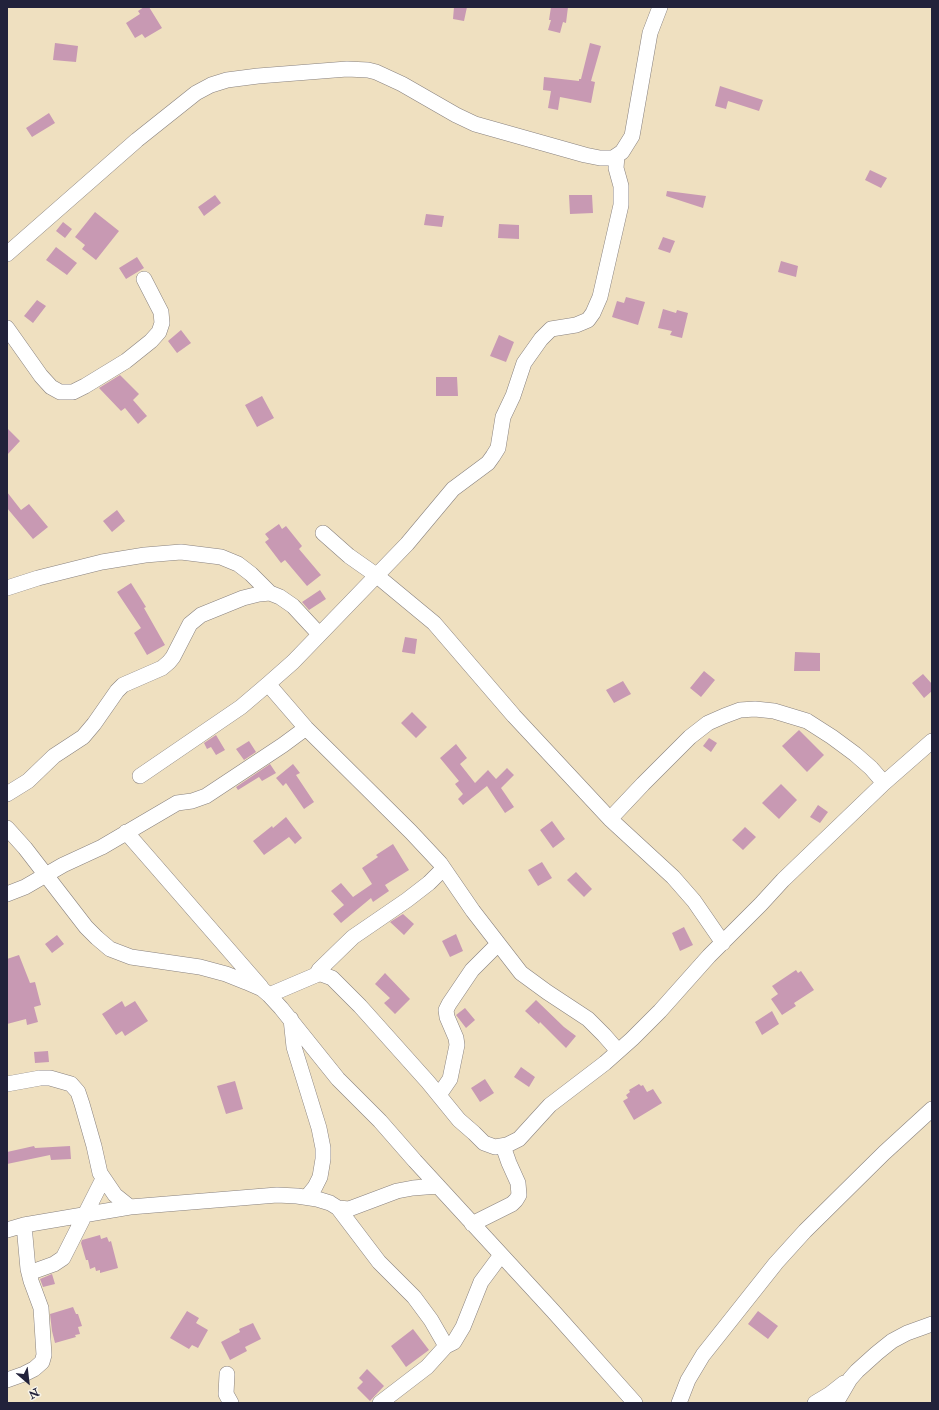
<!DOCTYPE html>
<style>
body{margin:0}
#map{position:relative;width:939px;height:1410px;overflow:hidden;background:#efe0c0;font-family:"IM FELL Double Pica",serif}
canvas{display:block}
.frame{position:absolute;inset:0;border:8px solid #22223b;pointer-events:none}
.north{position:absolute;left:8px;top:1362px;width:40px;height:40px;-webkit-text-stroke:3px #f7f3e8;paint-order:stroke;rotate:152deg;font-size:11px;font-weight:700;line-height:16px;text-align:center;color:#22223b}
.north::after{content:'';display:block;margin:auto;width:14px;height:18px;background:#22223b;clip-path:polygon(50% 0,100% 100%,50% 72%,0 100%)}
</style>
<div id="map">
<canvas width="939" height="1410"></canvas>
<div class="frame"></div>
<div class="north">N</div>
</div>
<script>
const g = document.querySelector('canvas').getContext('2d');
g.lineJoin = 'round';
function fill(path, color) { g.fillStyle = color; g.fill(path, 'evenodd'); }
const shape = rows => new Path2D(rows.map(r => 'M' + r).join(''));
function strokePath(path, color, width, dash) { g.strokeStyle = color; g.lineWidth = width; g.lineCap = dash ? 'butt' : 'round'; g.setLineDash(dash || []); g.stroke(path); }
const building = shape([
 [144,7,149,7,162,28,145,38,142,34,135,38,126,23,140,14,138,11],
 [454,7,467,7,464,21,453,19],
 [551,7,568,7,566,23,563,22,560,33,548,30,551,20,549,20],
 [55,43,78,46,76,62,53,60],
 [590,43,601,46,591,81,595,82,591,103,560,97,558,110,548,108,551,91,543,90,544,77,579,81,579,79,581,79],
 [720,86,763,100,759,111,728,101,726,109,715,106],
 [49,113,55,123,32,137,26,128],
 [870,170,887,178,881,188,865,180],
 [667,191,706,196,703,208,666,196],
 [215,195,221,203,204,216,198,207],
 [569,195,592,195,593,213,570,214],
 [95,212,119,231,96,260,82,249,85,245,75,237],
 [426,214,444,216,442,227,424,225],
 [63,222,72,229,65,238,56,231],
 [499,224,519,225,519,239,498,238],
 [663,237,675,241,670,253,658,249],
 [56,247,77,263,67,275,46,260],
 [137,257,144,268,126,279,119,268],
 [781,261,798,266,796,277,778,272],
 [626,297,645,302,638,325,612,317,617,301,624,303],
 [37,300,46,306,33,323,24,316],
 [663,309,676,313,677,310,688,313,682,338,670,335,672,331,658,328],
 [181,330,191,343,177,353,168,341],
 [499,335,514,342,506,362,490,356],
 [120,375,139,394,133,400,147,416,138,424,125,408,121,411,99,388],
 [436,377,457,377,458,396,436,396],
 [262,396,274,418,257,427,245,405],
 [7,428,20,441,7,455],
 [7,492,21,510,29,504,48,527,33,539,7,508],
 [117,510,125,521,112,532,103,521],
 [279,524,282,529,286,526,302,546,299,549,321,575,307,586,285,560,281,563,265,542,269,539,265,534],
 [131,583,146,607,144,608,165,645,147,655,134,633,141,628,117,592],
 [320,590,326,599,309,610,302,602],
 [405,637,417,639,415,654,402,652],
 [795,652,820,653,820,671,794,671],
 [704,671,715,680,701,697,690,688],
 [923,674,932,684,932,691,924,698,912,683],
 [623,681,631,694,614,703,606,690],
 [412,712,427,727,416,738,401,723],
 [799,730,824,755,807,772,782,746],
 [216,735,225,750,216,755,211,747,207,749,204,743],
 [709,738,717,743,711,752,703,746],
 [249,741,256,752,244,760,236,749],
 [456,744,467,758,460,764,475,783,488,770,496,779,507,768,514,775,501,788,514,807,505,813,487,786,463,805,458,799,463,794,455,784,459,781,440,758],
 [270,764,276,773,262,781,259,777,238,790,236,787],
 [293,764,300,773,296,775,314,802,304,809,286,783,283,786,276,778],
 [781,784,797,800,779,819,762,803],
 [818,805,828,812,820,823,810,817],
 [286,817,302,838,295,844,289,837,264,855,253,841,272,826,273,828],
 [552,821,565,839,553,848,540,830],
 [745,827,756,837,743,850,732,840],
 [393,844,409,870,385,885,389,891,373,902,371,898,341,923,333,914,344,905,331,891,341,883,353,897,372,884,362,868,378,857,376,855],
 [542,862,552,878,538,886,528,870],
 [576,872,592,889,584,897,567,880],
 [403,914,414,924,404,935,390,922],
 [684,927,693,945,680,951,672,933],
 [456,934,463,951,450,957,442,941],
 [57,935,64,944,52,953,45,944],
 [19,955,30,983,35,982,41,1005,34,1007,38,1022,27,1025,26,1019,7,1024,7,959],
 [796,970,798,973,801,971,814,990,794,1003,796,1006,782,1015,771,999,778,994,772,986],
 [385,973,410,999,395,1014,384,1003,390,998,375,984],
 [536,1000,564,1027,576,1036,566,1048,540,1022,539,1024,525,1011],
 [122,1001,125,1007,135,1001,148,1021,125,1036,122,1031,116,1035,102,1014],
 [465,1008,475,1020,466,1028,456,1015],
 [772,1011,779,1024,762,1035,755,1022],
 [48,1051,49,1062,35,1063,34,1052],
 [521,1067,535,1077,529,1087,514,1077],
 [485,1079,494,1093,480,1102,471,1088],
 [235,1081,243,1109,226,1114,217,1086],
 [639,1084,641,1086,643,1085,647,1092,653,1089,662,1103,634,1120,623,1101,628,1098,626,1095,630,1092,629,1090],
 [34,1146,35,1148,70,1146,71,1159,51,1160,50,1155,7,1164,7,1152],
 [100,1235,101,1239,107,1237,109,1242,111,1241,118,1268,100,1273,100,1270,96,1271,95,1267,90,1269,88,1260,86,1260,81,1243,82,1240],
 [52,1274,55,1284,43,1287,40,1279],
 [73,1307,76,1314,78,1314,82,1326,78,1327,80,1334,75,1335,76,1337,55,1343,52,1331,50,1314],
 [187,1311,199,1318,196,1323,208,1330,198,1348,192,1345,189,1349,170,1338],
 [758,1311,778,1326,768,1339,748,1324],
 [253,1323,261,1339,245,1347,247,1351,230,1360,221,1342,240,1332,239,1329],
 [413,1329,429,1350,406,1367,391,1346],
 [367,1369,384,1386,370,1401,357,1388,363,1382,359,1378]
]);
const minor = shape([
 [7,254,137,140,196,93,211,85,227,80,258,76,347,69,368,70,376,72,402,84,456,115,475,124,585,155,600,158,613,158,622,152,632,136,650,33,660,7],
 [7,328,41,376,51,387,60,392,73,392,85,386,126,361,151,341,159,332,162,323,161,312,144,279],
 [323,533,349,556,376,575,434,623,514,716,610,819,673,877,694,901,723,943],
 [7,588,38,578,102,562,145,555,181,552,221,557,238,564,251,574,270,593],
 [268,684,306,728,411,832,440,863,473,911,521,973,547,992,588,1019,604,1035,618,1051],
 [140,776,241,707,268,684,293,662,407,544,453,489,488,463,493,456,498,448,503,417,513,396,524,363,541,339,551,329,576,325,588,320,593,313,600,297,621,205,621,186,616,168,617,156],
 [7,794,28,781,54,756,83,737,94,724,117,691,123,685,162,668,169,662,173,657,190,624,201,615,243,598,259,594,270,593,280,597,293,606,319,634],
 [610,819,643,784,690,737,708,723,724,716,740,710,755,709,774,711,807,721,832,737,855,754,871,768,884,783],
 [7,828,25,848,86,927,97,938,110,949,131,957,200,967,226,974,246,982,262,989,269,995,281,1008,338,1079,380,1121,415,1161,553,1311,635,1403],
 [126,832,261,987],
 [7,894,25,887,63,865,102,847,177,803,192,801,206,796,283,745,306,728],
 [316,975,319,970,353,937,407,900,429,883,443,869],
 [269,995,316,975,321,974,332,978,360,1006,428,1082,459,1120,474,1133,484,1143,495,1147,507,1145,519,1139,550,1105,605,1063,632,1039,660,1011,709,956,761,904,783,880,884,783,932,741],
 [291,1019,294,1047,319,1128,323,1148,323,1159,320,1177,315,1187,307,1197],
 [7,1084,40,1078,50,1078,71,1084,78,1092,82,1104,94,1146,100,1173,115,1195,130,1207],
 [439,1095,450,1079,457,1045,456,1038,447,1017,446,1010,449,1004,472,970,498,944],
 [338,1208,349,1209,397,1191,413,1188,438,1186],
 [472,1224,512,1204,516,1200,519,1195,518,1183,509,1163,503,1146],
 [7,1230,24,1225,130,1207,277,1195,297,1196,317,1199,330,1203,338,1208,379,1262,414,1297,431,1320,446,1346],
 [29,1273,54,1264,63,1258,103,1179],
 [227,1374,226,1394,231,1403],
 [7,1380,24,1374,34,1369,42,1362,44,1355,41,1308,31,1281,28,1269,24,1225],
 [380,1403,427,1367,446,1346,454,1342,463,1327,481,1282,501,1255],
 [679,1403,688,1380,703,1355,776,1263,805,1231,884,1153,932,1109],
 [815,1403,830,1394,844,1383],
 [836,1403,850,1379,857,1371,877,1353,892,1341,907,1333,932,1324]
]);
fill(building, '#c899b3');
strokePath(minor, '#88817e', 16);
strokePath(minor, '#fff', 15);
</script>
